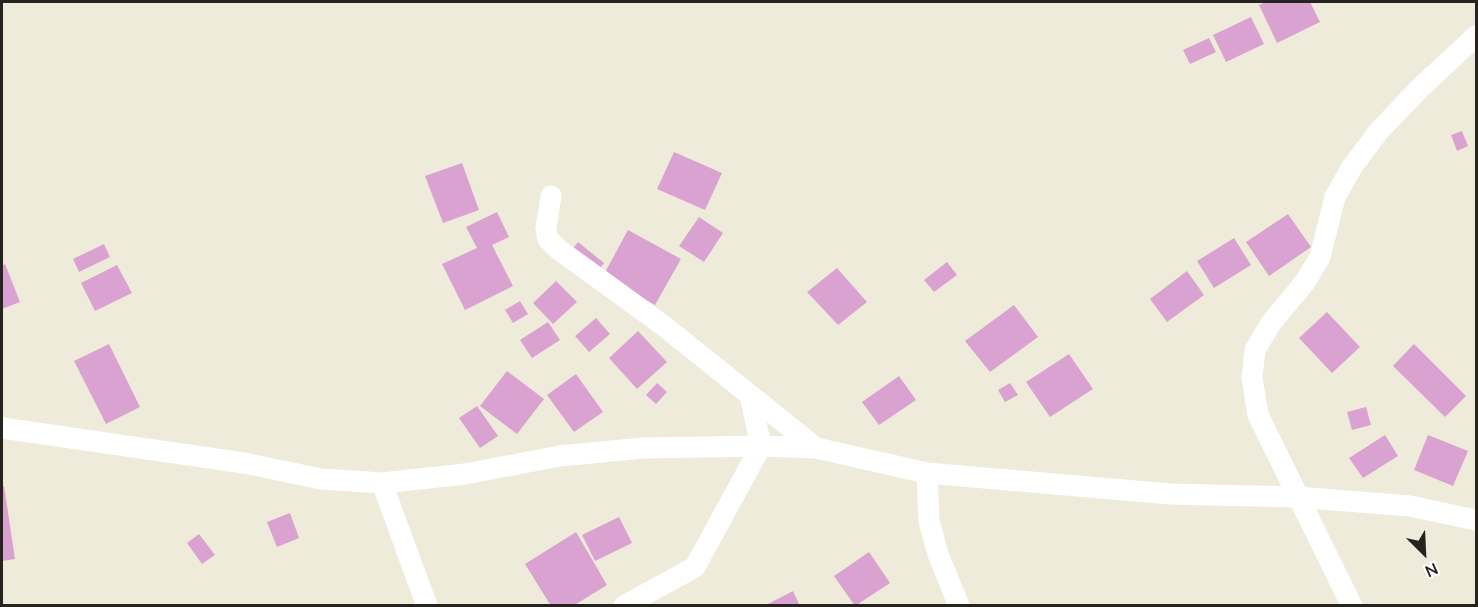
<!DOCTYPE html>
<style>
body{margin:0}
#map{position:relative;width:1478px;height:607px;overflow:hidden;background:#efebdb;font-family:"Nunito Sans",sans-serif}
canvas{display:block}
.frame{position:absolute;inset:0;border:3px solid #25241e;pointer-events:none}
.north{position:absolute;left:1394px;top:523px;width:60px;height:60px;-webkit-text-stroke:4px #fff;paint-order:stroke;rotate:156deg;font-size:16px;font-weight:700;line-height:24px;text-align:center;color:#25241e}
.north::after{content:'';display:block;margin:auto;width:21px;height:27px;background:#25241e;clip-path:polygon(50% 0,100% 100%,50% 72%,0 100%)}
</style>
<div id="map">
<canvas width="1478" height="607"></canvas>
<div class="frame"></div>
<div class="north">N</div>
</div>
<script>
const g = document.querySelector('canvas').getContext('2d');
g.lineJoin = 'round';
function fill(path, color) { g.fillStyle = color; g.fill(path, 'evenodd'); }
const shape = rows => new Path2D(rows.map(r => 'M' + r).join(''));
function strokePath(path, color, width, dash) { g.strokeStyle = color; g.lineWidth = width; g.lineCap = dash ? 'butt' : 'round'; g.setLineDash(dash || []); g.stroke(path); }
const building = shape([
 [1266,2,1310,2,1320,22,1277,43,1259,5],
 [1251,17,1264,44,1226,62,1213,35],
 [1209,38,1216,52,1190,64,1183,50],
 [1462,131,1468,146,1457,151,1451,135],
 [674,152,722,173,705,210,657,189],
 [462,163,479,210,443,223,425,176],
 [497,212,509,237,492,245,513,286,465,310,442,264,477,248,466,227],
 [1288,214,1311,247,1269,276,1246,242],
 [699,217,723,233,704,262,679,246],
 [628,230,681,259,655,305,603,276],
 [1234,238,1251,265,1214,288,1197,261],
 [578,242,604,263,595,275,568,255],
 [104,244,110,257,79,272,73,259],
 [947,262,957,275,934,292,924,280],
 [5,264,20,302,2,309,2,266],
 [117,265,132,293,95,311,81,283],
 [837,268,867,302,838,325,807,292],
 [1187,271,1204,295,1167,322,1150,299],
 [556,281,577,302,553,324,533,303],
 [520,301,528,314,513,323,505,310],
 [1014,305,1038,337,990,372,965,341],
 [1327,312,1360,347,1332,373,1299,338],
 [596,318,610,334,589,352,575,336],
 [548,322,560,340,532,358,520,340],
 [638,331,667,362,637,389,609,358],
 [109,344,140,407,106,424,74,361],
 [1414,344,1466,396,1445,417,1393,366],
 [1069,354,1093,389,1050,417,1026,382],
 [507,371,544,399,517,434,480,406],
 [576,374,603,412,574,432,547,395],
 [899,376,916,400,879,425,862,402],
 [657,383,667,392,656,404,646,395],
 [1010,383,1018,395,1005,402,998,390],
 [477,406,498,436,480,448,459,418],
 [1366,407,1371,425,1352,430,1347,412],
 [1385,435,1398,456,1363,478,1349,458],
 [1428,435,1468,451,1453,486,1414,470],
 [4,486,15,559,2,561,2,487],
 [290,513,299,538,277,547,267,522],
 [619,517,632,543,595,561,582,535],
 [576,532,607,585,573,606,551,606,525,564],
 [199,534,215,555,202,564,187,543],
 [869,552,890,583,855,606,834,576],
 [793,591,800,606,764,606]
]);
const minor = shape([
 [551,196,546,228,548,239,558,249,664,326,816,448],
 [2,428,244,463,321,479,382,483,465,474,560,456,643,448,761,446,816,448,927,473,1170,494,1297,497,1410,506,1476,520],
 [927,473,929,521,938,554,959,606],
 [382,483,427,606],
 [624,606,695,567,761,446,750,395],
 [1352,606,1258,415,1252,378,1255,350,1271,323,1305,282,1320,257,1335,197,1352,167,1379,131,1420,88,1476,36]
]);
fill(building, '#daa2d0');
strokePath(minor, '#fff', 21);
</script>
